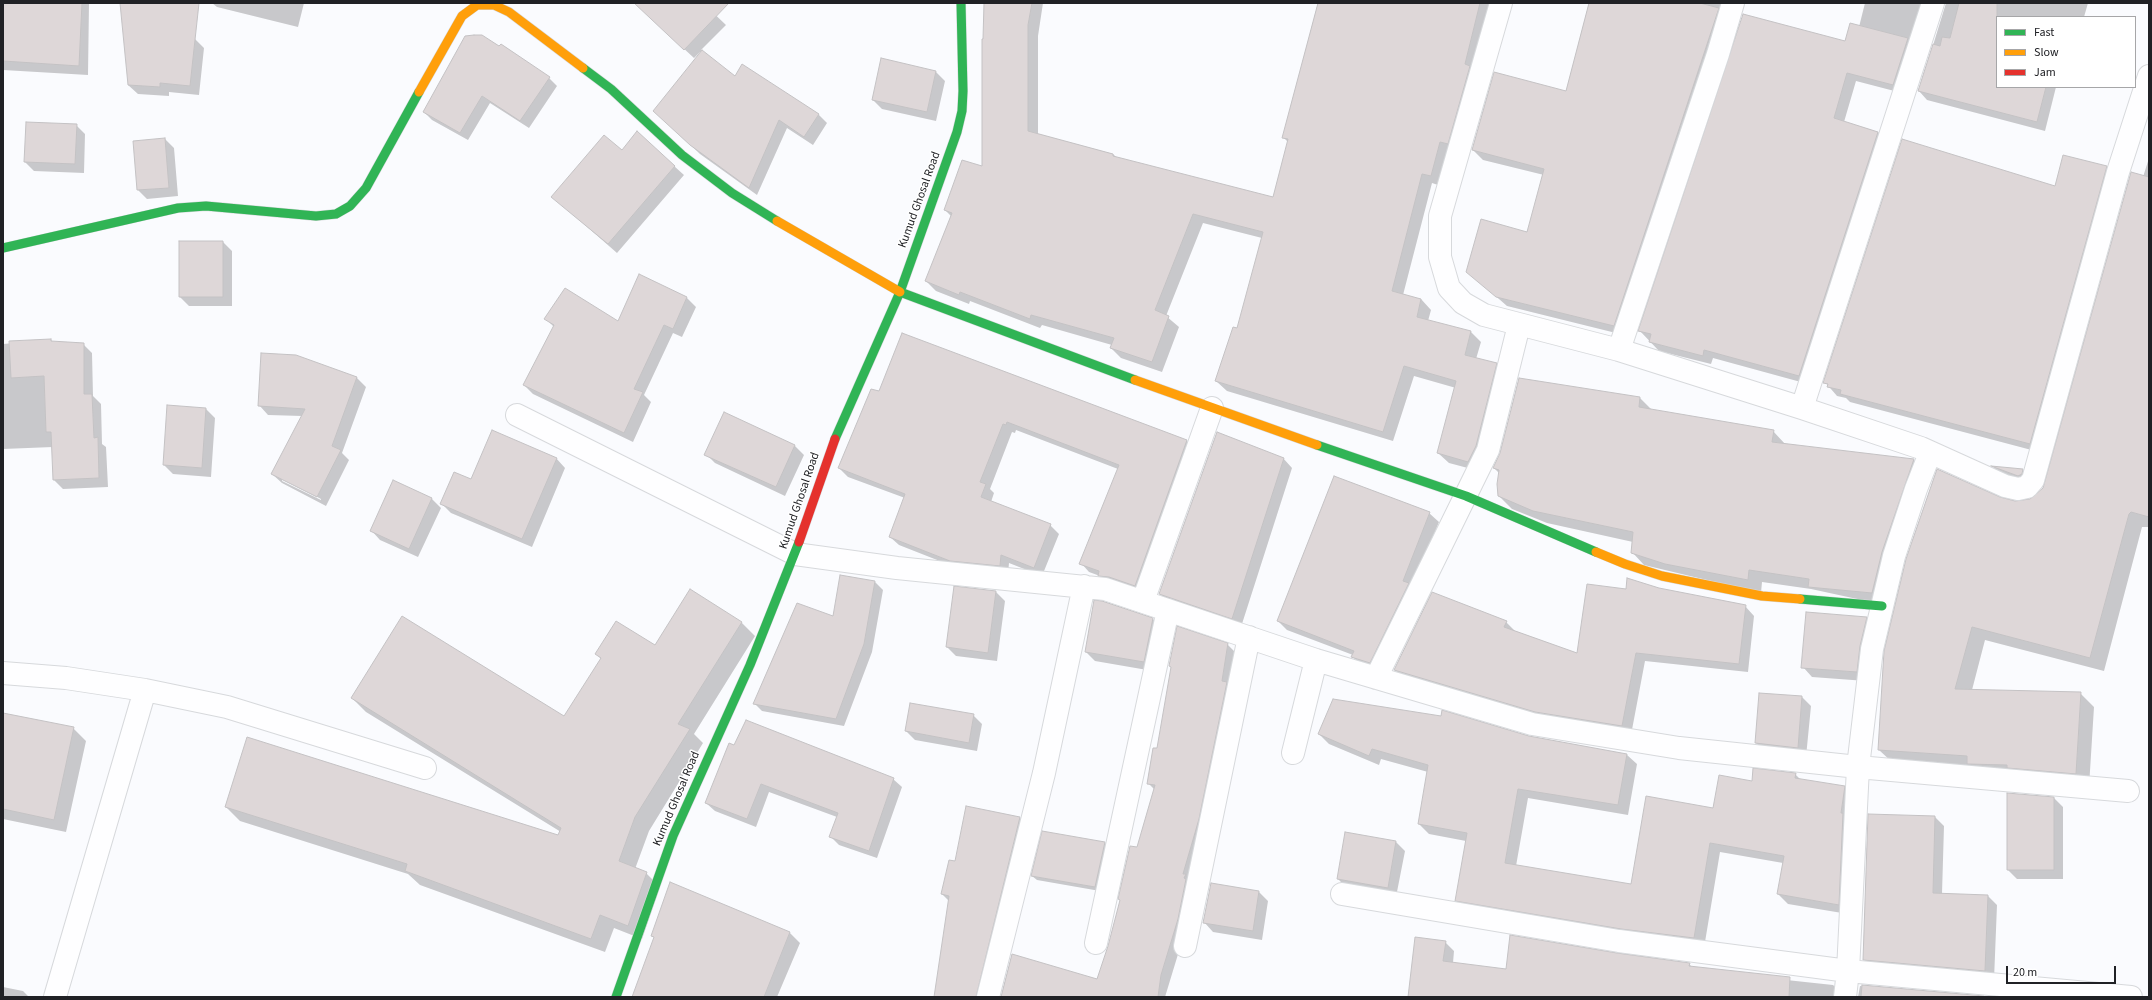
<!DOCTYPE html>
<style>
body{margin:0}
#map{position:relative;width:2152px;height:1000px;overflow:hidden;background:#fafbfe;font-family:"Source Sans 3",sans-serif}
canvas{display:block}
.frame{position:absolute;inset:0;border:4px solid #202125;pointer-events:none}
.legend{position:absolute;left:1996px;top:16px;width:140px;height:72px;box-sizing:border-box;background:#fff;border:1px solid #a6a6a8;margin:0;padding:5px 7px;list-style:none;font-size:12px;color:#202125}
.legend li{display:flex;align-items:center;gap:8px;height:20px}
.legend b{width:20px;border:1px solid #a6a6a8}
.scale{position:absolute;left:2006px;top:966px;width:110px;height:18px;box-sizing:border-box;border:2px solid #202125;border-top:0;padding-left:5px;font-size:12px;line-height:14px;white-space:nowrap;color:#202125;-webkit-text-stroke:3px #fff;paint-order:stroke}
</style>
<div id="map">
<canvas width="2152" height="1000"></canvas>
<div class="frame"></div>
<ul class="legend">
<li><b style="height:5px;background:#30b455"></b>Fast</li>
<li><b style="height:5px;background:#ff9f0a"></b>Slow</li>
<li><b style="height:5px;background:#e5322d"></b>Jam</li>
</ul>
<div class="scale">20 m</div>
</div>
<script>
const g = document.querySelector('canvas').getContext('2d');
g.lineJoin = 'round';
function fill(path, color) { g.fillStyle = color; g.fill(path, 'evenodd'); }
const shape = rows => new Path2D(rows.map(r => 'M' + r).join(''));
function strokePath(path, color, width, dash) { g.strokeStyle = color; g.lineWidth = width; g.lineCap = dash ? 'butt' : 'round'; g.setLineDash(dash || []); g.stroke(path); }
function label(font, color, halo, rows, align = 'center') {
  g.font = font + ' "Source Sans 3",sans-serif'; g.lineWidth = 3; g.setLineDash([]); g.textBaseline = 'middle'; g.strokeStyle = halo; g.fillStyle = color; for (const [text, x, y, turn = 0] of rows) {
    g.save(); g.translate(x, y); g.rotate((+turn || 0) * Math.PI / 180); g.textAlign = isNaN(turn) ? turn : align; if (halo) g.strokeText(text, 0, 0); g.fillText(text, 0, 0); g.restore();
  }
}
const shadow = shape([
 [3,3,89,3,88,75,3,70],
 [212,3,304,3,298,27,217,7],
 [657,3,703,3,726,25,701,50,735,77,743,66,819,115,827,123,813,145,787,128,757,195,700,154,663,119,701,53,700,52,694,58,656,23],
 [985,3,1043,3,1038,36,1038,134,1113,154,1117,158,1273,198,1288,142,1283,137,1318,3,1492,3,1441,186,1432,183,1403,295,1421,299,1431,310,1428,321,1471,332,1481,342,1476,359,1496,363,1506,374,1479,471,1449,463,1438,453,1456,388,1414,376,1393,441,1227,391,1216,381,1238,329,1262,238,1203,223,1166,316,1179,327,1162,372,1121,358,1111,348,1112,345,1042,325,1040,328,970,301,969,304,936,291,926,281,951,216,945,210,983,168],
 [1589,3,1725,3,1624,335,1507,306,1467,271,1528,233,1544,175,1483,160,1473,150,1566,92],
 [1865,3,1933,3,1902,93,1856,81,1844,122,1878,132,1886,141,1808,384,1713,358,1711,364,1659,351,1640,331,1845,42,1859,27],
 [1946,3,2088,3,2084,17,1997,17,1997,87,2056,87,2045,131,1927,100,1919,91],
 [195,39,204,48,199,95,169,92,169,96,138,94,128,85],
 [502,45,549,78,557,86,529,128,490,103,468,140,432,120,424,112],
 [882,60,936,72,945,81,936,121,882,109,873,100],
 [76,125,85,134,84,173,34,171,25,162],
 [165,139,174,148,178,196,147,199,138,190],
 [622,151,674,166,684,175,617,253,553,197],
 [2149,158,2149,527,2142,527,2104,671,1985,640,1972,690,2080,693,2094,707,2089,787,1893,763,1879,750,2000,498,2015,502,2031,500,2037,496,2046,484],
 [2106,167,2115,176,2039,452,1850,402,1846,398,1837,396,1825,382,2056,187],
 [223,242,232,251,232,306,189,306,180,297],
 [640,276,687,298,696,307,682,337,673,333,644,395,651,402,633,442,533,394,524,385,554,327,546,319,618,323],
 [902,334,1187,441,1195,450,1144,594,1108,584,1100,576,1089,572,1081,563,1118,469,1016,430,1015,433,1012,432,990,489,994,493,991,502,1050,525,1059,534,1042,576,1009,563,1008,574,960,569,899,545,890,537,905,498,848,477,839,468,879,393],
 [51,340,53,342,83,344,92,353,93,396,101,404,102,444,106,447,108,487,63,489,54,480,53,447,3,449,3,344],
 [296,356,357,378,366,387,342,453,349,460,326,506,282,483,272,474,302,416,268,415,259,405],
 [282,478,321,499,321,500,282,481],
 [1640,398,1652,410,1773,431,1786,445,1914,460,1926,473,1885,605,1811,589,1762,582,1761,593,1644,565,1632,552,1633,542,1547,523,1512,509,1499,496,1500,474,1494,468],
 [168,406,206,409,215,418,211,477,173,474,164,465],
 [724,414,795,446,804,455,785,496,715,463,706,454],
 [556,458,565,468,532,547,451,513,442,504,472,481],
 [1283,458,1292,468,1241,627,1169,603,1160,594],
 [1993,467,2023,470,2032,479,2031,483,2001,475],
 [394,481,432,499,441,508,418,557,380,540,371,530],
 [1429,513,1439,522,1379,671,1362,666,1353,657,1353,655,1287,630,1278,621],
 [875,582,883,590,872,652,844,726,762,711,754,703,834,617],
 [1659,589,1745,606,1754,616,1748,672,1645,661,1631,735,1545,721,1404,679,1395,670,1506,622,1515,631,1578,654],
 [996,592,1005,601,997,661,956,656,947,647],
 [1102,602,1153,619,1162,629,1153,671,1095,661,1086,652],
 [1866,618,1875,627,1866,681,1812,677,1803,667],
 [741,622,755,636,694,734,703,743,649,831,635,869,646,873,660,887,642,939,614,928,605,952,420,885,408,874,240,821,226,807,559,836,561,832,366,712,352,698,565,717,601,659,597,654,655,646],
 [1227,644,1236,653,1186,928,1165,997,1001,997,1012,955,1097,980,1109,946,1155,790,1148,783,1158,749,1172,668,1170,666],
 [1802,697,1811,706,1806,757,1765,752,1756,743],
 [3,714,73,728,86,741,66,832,3,819],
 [973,715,982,724,977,751,915,740,906,731],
 [1319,734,1528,737,1627,755,1637,764,1628,815,1528,798,1516,866,1632,886,1714,809,1752,782,1795,774,1801,780,1844,787,1854,797,1848,914,1788,904,1778,894,1783,863,1720,852,1704,948,1466,910,1456,900,1466,841,1429,834,1419,824,1428,772,1381,759,1379,765,1329,744],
 [729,744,893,779,902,787,877,858,839,845,831,837,837,817,769,792,756,827,715,811,706,803],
 [2054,798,2063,807,2063,879,2017,879,2008,870],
 [1935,817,1944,826,1942,894,1988,896,1997,905,1994,980,1873,969,1864,959],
 [1020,818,1029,827,986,997,935,997,949,901,942,894,955,862],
 [1396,842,1405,851,1396,897,1347,888,1338,879],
 [1105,843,1109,847,1100,891,1037,880,1032,876],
 [1259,892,1268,901,1262,940,1213,932,1204,922],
 [789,932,800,943,777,997,633,997,655,938,652,935],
 [1445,942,1454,951,1453,963,1507,970,1617,954,1689,964,1693,968,1740,975,1833,985,1843,994,1843,997,1409,997],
 [1860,986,1983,997,1858,997],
 [3,987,23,991,29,997,3,997]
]);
const building = shape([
 [3,3,82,3,79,66,3,61,3,3],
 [120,3,199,3,190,86,160,83,160,87,128,85,120,3],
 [634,3,729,3,684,50,634,3],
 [984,3,1032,3,1028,25,1028,131,1113,154,1113,156,1273,197,1288,139,1282,138,1318,3,1480,3,1465,64,1470,66,1448,144,1440,142,1431,176,1422,174,1392,291,1421,299,1417,317,1471,331,1465,355,1497,363,1476,446,1468,462,1437,453,1456,381,1404,366,1383,432,1215,381,1233,327,1237,328,1263,232,1193,214,1155,310,1169,316,1152,362,1110,348,1114,338,1031,315,1030,319,960,292,959,295,925,281,952,213,944,210,962,160,982,166,982,39,983,39,984,3],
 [1589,3,1700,3,1719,8,1614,326,1496,297,1466,272,1481,219,1527,232,1544,169,1472,150,1494,72,1566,91,1589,3],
 [1959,3,1997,3,1997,87,2046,87,2037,122,1918,91,1933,44,1940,46,1942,37,1950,38,1959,3],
 [1743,14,1845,41,1850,23,1908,38,1893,85,1847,73,1834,118,1878,132,1799,376,1704,350,1703,356,1649,342,1651,334,1638,331,1743,14],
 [474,35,482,35,499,46,501,44,550,77,520,121,482,96,460,133,423,112,465,36,474,35],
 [702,50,735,76,742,64,819,114,804,137,779,120,749,188,690,145,653,111,702,50],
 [881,58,936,71,927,112,872,100,881,58],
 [26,122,77,124,75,164,24,162,26,122],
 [637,131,675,166,608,244,551,197,604,135,622,150,637,131],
 [165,138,169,188,137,190,133,141,165,138],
 [1902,139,2055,186,2063,155,2107,166,2030,444,1840,394,1841,390,1827,387,1828,384,1823,383,1902,139],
 [2131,172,2149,177,2149,517,2131,512,2129,514,2090,658,1972,627,1955,689,2081,692,2076,774,2007,768,2007,765,1967,764,1967,756,1878,750,1884,651,1906,559,1937,469,2000,497,2015,501,2030,499,2043,488,2131,172],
 [179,241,223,241,223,297,179,297,179,241],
 [639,274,687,297,673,329,664,325,634,389,643,392,624,433,523,385,554,325,544,319,565,288,618,321,639,274],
 [902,333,1187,440,1135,586,1109,577,1098,576,1099,571,1079,564,1119,465,1007,422,1006,425,1003,424,980,482,986,484,981,497,1051,524,1034,568,1001,555,1000,566,950,561,889,537,905,494,838,468,871,389,879,391,902,333],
 [51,339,51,341,84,343,84,394,92,394,94,438,98,437,99,478,53,480,51,432,46,432,44,376,11,378,9,341,51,339],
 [261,353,296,355,357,377,332,446,341,450,317,497,271,474,305,409,258,406,261,353],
 [1519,378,1640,397,1639,407,1774,430,1772,442,1914,459,1882,552,1872,593,1808,587,1809,579,1749,570,1748,580,1665,564,1631,553,1633,532,1533,511,1498,496,1497,484,1499,470,1493,468,1500,453,1519,378],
 [167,405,206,408,202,468,163,465,167,405],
 [724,412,795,445,776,487,704,455,724,412],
 [492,430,557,458,522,539,440,504,454,472,471,479,492,430],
 [1217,432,1284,458,1232,619,1159,594,1217,432],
 [1991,466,2023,469,2022,474,2018,476,1991,466],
 [1334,476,1430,512,1403,581,1409,583,1370,663,1351,657,1354,651,1277,621,1334,476],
 [393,480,432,498,409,549,370,531,393,480],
 [840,575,875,581,864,644,836,719,753,704,797,603,833,616,840,575],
 [1627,578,1659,588,1746,605,1739,664,1636,653,1622,726,1535,712,1394,670,1432,592,1507,621,1504,627,1577,653,1587,584,1626,589,1627,578],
 [954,586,996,591,988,653,946,647,954,586],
 [690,589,742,622,678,724,690,729,635,817,619,861,647,872,628,926,600,915,591,939,405,871,407,864,225,807,247,737,558,835,561,828,351,698,402,616,564,716,601,658,595,654,616,621,655,645,690,589],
 [1094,600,1102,601,1153,618,1144,662,1085,652,1094,600],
 [1806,612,1867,617,1860,646,1857,672,1801,668,1806,612],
 [1177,626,1228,643,1222,681,1227,682,1199,819,1183,874,1186,874,1184,878,1186,879,1178,919,1161,975,1158,997,1001,997,1012,954,1097,979,1108,946,1120,900,1118,899,1130,846,1137,847,1155,785,1147,784,1153,748,1157,748,1171,667,1169,666,1177,626],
 [1759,693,1802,696,1798,748,1755,743,1759,693],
 [1333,699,1441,716,1442,710,1529,736,1627,754,1618,805,1518,789,1505,863,1631,884,1646,796,1713,808,1719,775,1752,781,1753,768,1796,773,1795,778,1845,786,1841,813,1843,813,1839,905,1777,894,1784,856,1710,843,1694,938,1621,929,1455,901,1467,833,1418,824,1428,765,1372,749,1369,756,1318,734,1333,699],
 [910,703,974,714,969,743,905,731,910,703],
 [3,713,74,727,54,820,3,809,3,713],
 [746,720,894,778,869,851,829,837,838,813,761,784,747,819,705,803,729,743,734,745,746,720],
 [2007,793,2054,797,2054,870,2007,870,2007,793],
 [966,806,1020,817,976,997,934,997,949,896,941,894,949,860,955,861,966,806],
 [1868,814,1935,816,1933,893,1988,895,1985,971,1863,960,1868,814],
 [1042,831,1105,842,1095,887,1031,876,1042,831],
 [1345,832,1396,841,1388,888,1337,879,1345,832],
 [670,882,790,932,764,997,632,997,654,937,651,936,670,882],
 [1211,883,1259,891,1253,931,1203,923,1211,883],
 [1510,935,1617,953,1690,963,1689,966,1790,977,1789,997,1408,997,1415,937,1446,941,1443,961,1506,969,1510,935],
 [1862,985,1984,996,1984,997,1861,997,1862,985]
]);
const street = shape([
 [1501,3,1440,216,1440,257,1449,288,1463,303,1484,315,1619,350,1802,408,1921,448,2005,486,2018,489,2027,487,2033,480,2118,172,2149,76],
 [1619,350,1718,54,1733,3],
 [1802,408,1933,3],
 [517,415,795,554,897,568,1105,589,1316,660,1532,724,1679,748,1858,767,2128,791],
 [1143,601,1212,408],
 [3,673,66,678,145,690,227,707,425,768],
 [1376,678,1488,450,1519,325],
 [1293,753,1316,660],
 [1342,894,1619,941,1848,971,2131,997],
 [1096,943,1168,610],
 [1185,946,1249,637],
 [55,997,145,690],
 [988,997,1044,773,1084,586],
 [1845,997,1848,971,1858,767,1872,649,1894,556,1916,489,1930,453]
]);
const fast = shape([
 [583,68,611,89,682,155,732,193,777,221],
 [3,248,178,208,206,206,316,216,336,214,350,206,366,188,419,92],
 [900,292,1135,380],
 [835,439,900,292,957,132,962,111,963,91,961,3],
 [1317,445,1466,496,1596,552],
 [1800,599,1882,606],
 [616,997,673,836,750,665,799,542]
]);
const slow = shape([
 [419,92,462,16,477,5,494,5,509,12,583,68],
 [777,221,900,292],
 [1135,380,1317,445],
 [1596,552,1625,564,1662,576,1762,596,1800,599]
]);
const jam = shape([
 [799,542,835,439]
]);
const streetNames = [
 ["Kumud Ghosal Road",920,200,-70],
 ["Kumud Ghosal Road",800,501,-71],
 ["Kumud Ghosal Road",677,799,-67]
];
fill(shadow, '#0003');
fill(building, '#ded7d8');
strokePath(building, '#c4c2c4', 1);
strokePath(street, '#d7d9dc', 24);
strokePath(fast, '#d7d9dc', 10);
strokePath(slow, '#d7d9dc', 10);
strokePath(jam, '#d7d9dc', 10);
strokePath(street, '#fefeff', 22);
strokePath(fast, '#30b455', 9);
strokePath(slow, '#ff9f0a', 9);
strokePath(jam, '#e5322d', 9);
label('12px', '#202125', '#fff', streetNames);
</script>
